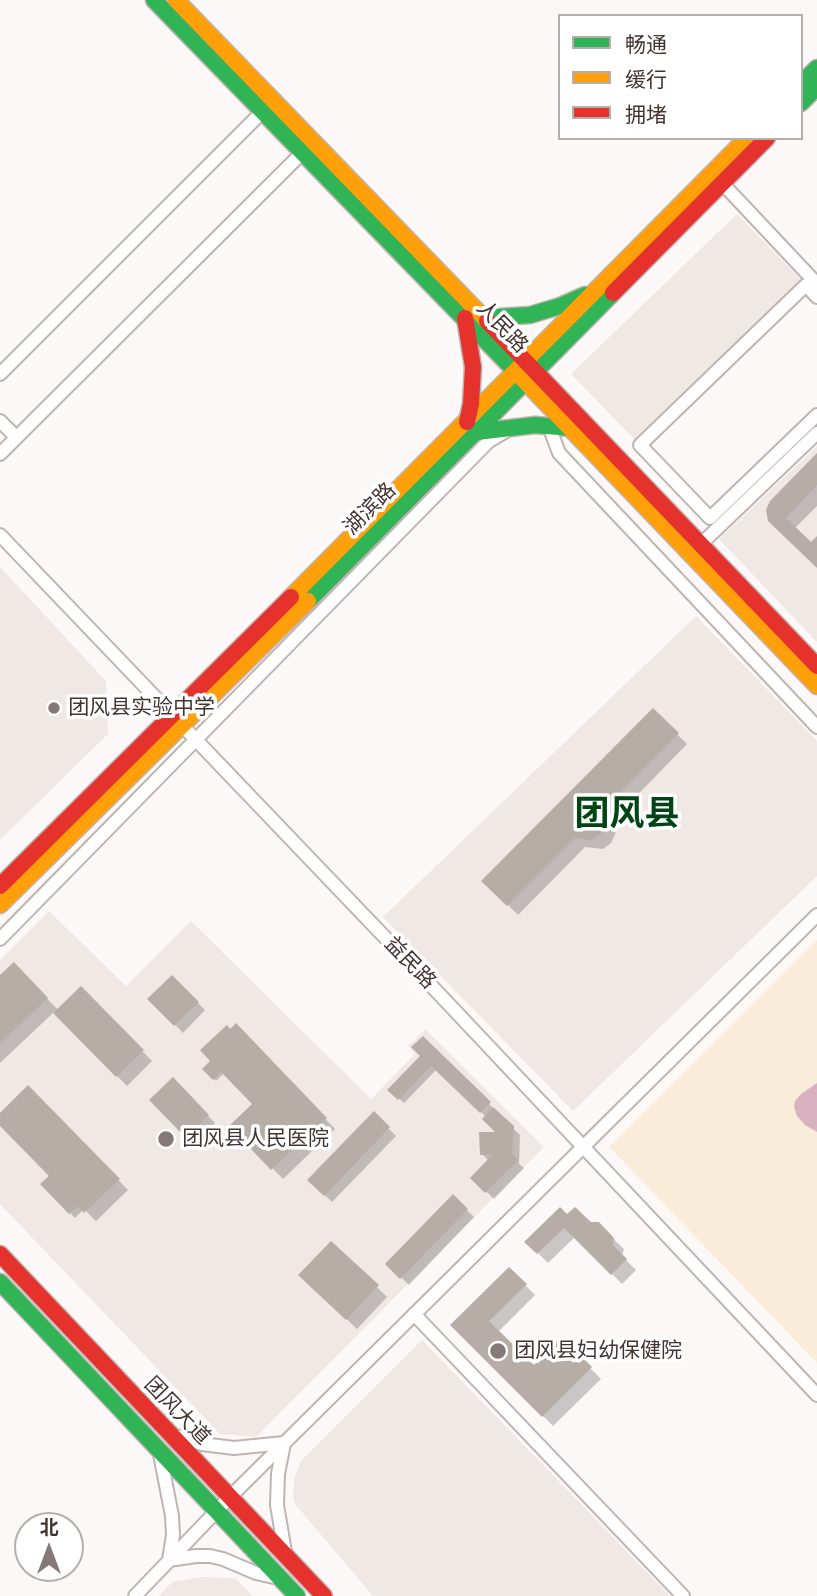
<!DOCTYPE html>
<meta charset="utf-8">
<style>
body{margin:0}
#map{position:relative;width:817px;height:1596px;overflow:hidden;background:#fcf8f7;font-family:"Work Sans","Noto Sans SC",sans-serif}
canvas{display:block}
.legend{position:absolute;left:558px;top:14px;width:245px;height:126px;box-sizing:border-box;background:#fff;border:2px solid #b4aeac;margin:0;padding:9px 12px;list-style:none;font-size:21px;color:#443430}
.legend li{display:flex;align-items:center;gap:14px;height:35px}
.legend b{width:35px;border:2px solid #b4aeac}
.north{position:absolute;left:14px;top:1512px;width:70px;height:70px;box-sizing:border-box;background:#fff;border:2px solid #b4aeac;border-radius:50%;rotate:0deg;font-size:19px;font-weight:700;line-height:28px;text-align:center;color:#443430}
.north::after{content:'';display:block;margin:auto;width:24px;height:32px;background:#847976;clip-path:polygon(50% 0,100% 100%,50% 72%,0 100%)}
</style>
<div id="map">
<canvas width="817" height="1596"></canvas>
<ul class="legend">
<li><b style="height:9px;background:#30b455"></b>畅通</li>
<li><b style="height:9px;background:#ff9f0a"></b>缓行</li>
<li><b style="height:9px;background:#e5322d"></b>拥堵</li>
</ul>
<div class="north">北</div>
</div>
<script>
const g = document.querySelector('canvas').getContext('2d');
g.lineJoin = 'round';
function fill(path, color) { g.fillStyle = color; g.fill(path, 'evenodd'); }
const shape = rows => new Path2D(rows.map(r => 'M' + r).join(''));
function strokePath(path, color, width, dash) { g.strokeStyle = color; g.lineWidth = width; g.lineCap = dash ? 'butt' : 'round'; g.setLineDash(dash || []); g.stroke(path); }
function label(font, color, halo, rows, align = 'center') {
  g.font = font + ' "Work Sans","Noto Sans SC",sans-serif'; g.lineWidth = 7; g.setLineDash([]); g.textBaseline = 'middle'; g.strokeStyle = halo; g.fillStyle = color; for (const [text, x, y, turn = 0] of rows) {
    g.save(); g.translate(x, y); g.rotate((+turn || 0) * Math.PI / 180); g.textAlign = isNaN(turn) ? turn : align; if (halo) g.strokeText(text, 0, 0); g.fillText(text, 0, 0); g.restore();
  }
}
const built = shape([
 [737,214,806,285,640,445,571,374],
 [817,446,817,642,719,539],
 [0,567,106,681,108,734,0,840],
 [696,616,817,741,817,876,573,1111,383,917],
 [49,911,126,986,191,921,371,1099,415,1054,408,1046,425,1029,544,1147,256,1437,220,1434,0,1204,0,960],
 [422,1340,550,1472,670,1596,373,1596,295,1504,293,1495,295,1476,301,1461],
 [201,1577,235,1578,253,1596,159,1596,172,1582]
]);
const green = shape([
 [817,940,817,1363,609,1147]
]);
const water = shape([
 [817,1083,817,1132,805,1125,797,1116,794,1107,795,1101,801,1094]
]);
const shadow = shape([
 [817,455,817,506,794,529,811,545,817,539,817,566,770,520],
 [653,711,687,744,613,820,616,832,611,843,603,849,585,847,518,915,484,881],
 [14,964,58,1010,81,988,152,1061,127,1086,54,1012,0,1063,0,977],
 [172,977,205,1010,183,1033,150,999],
 [236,1026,335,1129,283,1179,232,1126,254,1105,224,1073,216,1081,205,1069],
 [423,1038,520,1135,519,1164,524,1168,494,1199,473,1178,489,1161,482,1154,499,1134,486,1117,437,1069,404,1103,390,1090,423,1056],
 [173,1080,215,1123,194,1144,152,1100],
 [28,1088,128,1190,96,1221,84,1209,75,1218,42,1184,51,1176,0,1124,0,1115],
 [374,1114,396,1136,332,1202,309,1180],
 [453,1197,474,1217,409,1285,388,1264],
 [567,1217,590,1224,598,1224,624,1249,622,1256,636,1270,622,1284,575,1237,548,1263,527,1242],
 [509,1269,535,1295,498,1332,534,1367,562,1340,601,1379,553,1426,452,1325],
 [311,1285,377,1287,387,1297,357,1329]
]);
const building = shape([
 [817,453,817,485,786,518,811,542,817,536,817,568,768,521,766,510,770,501],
 [653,708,679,733,604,809,606,821,602,833,592,840,575,838,507,906,481,881],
 [14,962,48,998,0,1043,0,975],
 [172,975,199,1002,174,1026,147,999],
 [81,986,144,1050,116,1077,53,1013],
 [236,1023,327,1118,271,1170,229,1126,252,1104,221,1072,213,1080,202,1069,210,1061,200,1050,227,1025,230,1029],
 [423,1036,491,1102,480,1113,431,1066,398,1100,387,1090,420,1056,411,1047],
 [173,1077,209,1115,186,1138,149,1100],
 [28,1085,120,1179,84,1213,78,1206,69,1214,40,1184,49,1176,0,1126,0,1113],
 [493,1107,514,1126,512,1154,518,1160,485,1193,470,1178,493,1154,480,1155,479,1132,495,1132,482,1119],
 [374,1111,390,1127,324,1196,307,1180],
 [453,1194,468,1209,400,1279,385,1264],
 [560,1207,567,1214,575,1207,591,1222,599,1222,614,1238,613,1245,627,1259,611,1275,564,1228,537,1254,524,1242],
 [331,1241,379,1285,346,1320,298,1275],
 [509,1267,527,1284,489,1321,534,1365,562,1337,592,1367,542,1417,450,1325]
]);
const street = shape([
 [722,183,817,284],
 [817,297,806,285,640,445,710,518,817,415],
 [0,374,263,111],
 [0,421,16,437],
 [549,426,559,453,817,727],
 [0,454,303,152],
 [0,535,442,997,817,1395],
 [701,544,817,433],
 [0,939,489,441,506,431],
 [414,1314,683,1596],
 [176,1436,202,1444,234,1448,284,1443,278,1474,277,1505,285,1552],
 [160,1454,172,1516,173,1535,169,1560,196,1556,210,1556,223,1559,256,1573,278,1578],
 [135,1596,230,1497,817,915]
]);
const fast = shape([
 [154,0,518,374],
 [801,84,817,68],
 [801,103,817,87],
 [484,318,530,315,560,306,585,295],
 [477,432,535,425,571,428],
 [308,601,613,293],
 [0,1282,297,1596]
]);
const slow = shape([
 [176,0,487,321],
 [518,374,817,686],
 [291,597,747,138],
 [0,905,308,601]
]);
const jam = shape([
 [613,293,767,138],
 [465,318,473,367,471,404,467,422],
 [487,321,817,666],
 [0,886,291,597],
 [0,1254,324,1596]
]);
const markers = [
 [54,708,7,"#847976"],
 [166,1139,9,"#847976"],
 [498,1351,9,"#847976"]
];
const streetNames = [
 ["人民路",502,327,46],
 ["湖滨路",370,509,-45],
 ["益民路",410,963,46],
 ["团风大道",177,1411,46]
];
const poiNames = [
 ["团风县实验中学",68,708],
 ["团风县人民医院",182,1139],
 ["团风县妇幼保健院",514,1351]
];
const townNames = [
 ["团风县",627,815]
];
fill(built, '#efe8e5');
fill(green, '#f9ecd9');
fill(water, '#d8b2c0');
fill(shadow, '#0003');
fill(building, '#b6ada6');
strokePath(street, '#beb5b3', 16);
strokePath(fast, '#beb5b3', 19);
strokePath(slow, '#beb5b3', 19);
strokePath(jam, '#beb5b3', 19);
strokePath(street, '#fffefe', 12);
strokePath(fast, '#30b455', 16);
strokePath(slow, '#ff9f0a', 16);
strokePath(jam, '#e5322d', 16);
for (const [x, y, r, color] of markers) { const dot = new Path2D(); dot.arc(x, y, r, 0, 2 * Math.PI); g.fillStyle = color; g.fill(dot); strokePath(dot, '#fff', 2.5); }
label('21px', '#443430', '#fff', streetNames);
label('21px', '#443430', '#fff', poiNames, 'left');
label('bold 35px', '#014515', '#fff', townNames);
</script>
